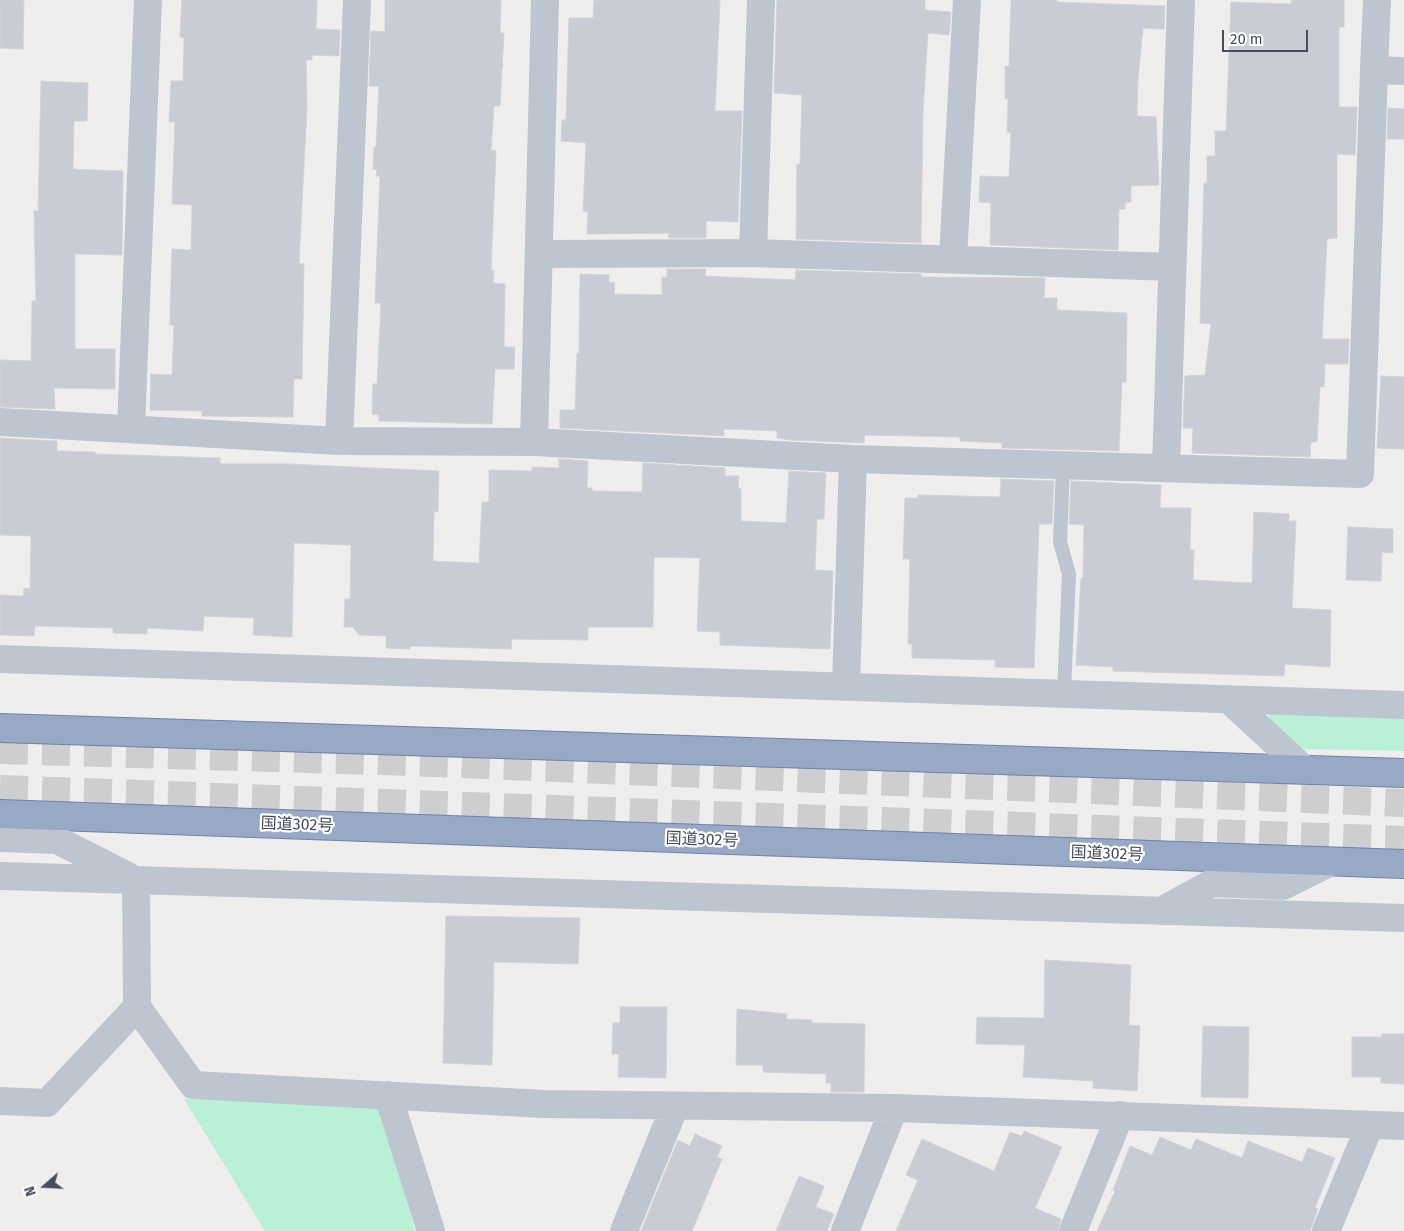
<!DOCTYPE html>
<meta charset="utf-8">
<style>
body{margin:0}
#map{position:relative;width:1404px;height:1231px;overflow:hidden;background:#f0eeed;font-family:"Fira Sans",sans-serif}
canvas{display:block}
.north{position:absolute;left:20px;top:1161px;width:50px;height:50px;-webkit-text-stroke:4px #fff;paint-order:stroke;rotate:251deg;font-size:14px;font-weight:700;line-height:20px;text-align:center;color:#454e5c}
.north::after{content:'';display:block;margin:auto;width:18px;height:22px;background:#454e5c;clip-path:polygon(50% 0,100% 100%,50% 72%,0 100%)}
.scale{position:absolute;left:1222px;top:30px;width:86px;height:22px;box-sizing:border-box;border:2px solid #454e5c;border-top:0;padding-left:6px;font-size:15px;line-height:18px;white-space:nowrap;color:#454e5c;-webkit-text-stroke:4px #fff;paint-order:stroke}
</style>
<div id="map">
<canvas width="1404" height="1231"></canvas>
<div class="north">N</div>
<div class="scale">20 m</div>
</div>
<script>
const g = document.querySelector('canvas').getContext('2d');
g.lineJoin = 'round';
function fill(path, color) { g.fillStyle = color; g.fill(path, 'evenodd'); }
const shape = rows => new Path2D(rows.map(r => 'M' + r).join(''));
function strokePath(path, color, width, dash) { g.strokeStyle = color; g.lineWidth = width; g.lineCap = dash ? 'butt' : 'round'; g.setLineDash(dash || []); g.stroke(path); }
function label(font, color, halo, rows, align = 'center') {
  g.font = font + ' "Fira Sans","Noto Sans JP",sans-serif'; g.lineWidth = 4.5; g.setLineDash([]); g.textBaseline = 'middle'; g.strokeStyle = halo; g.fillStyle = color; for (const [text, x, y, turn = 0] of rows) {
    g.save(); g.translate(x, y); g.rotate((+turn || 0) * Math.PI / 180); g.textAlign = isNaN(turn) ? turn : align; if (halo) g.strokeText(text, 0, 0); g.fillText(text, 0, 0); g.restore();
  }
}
const green = shape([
 [1271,710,1404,715,1404,751,1305,749,1292,745,1266,721],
 [184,1099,375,1106,383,1115,415,1231,265,1231]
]);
const building = shape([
 [0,0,24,0,23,49,0,48,0,0],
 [182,0,317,0,316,29,340,30,339,56,312,55,312,60,306,60,307,107,299,263,304,264,302,379,294,379,293,417,202,416,202,411,150,410,151,374,172,375,174,325,170,325,170,313,172,249,191,250,192,205,172,204,175,122,169,122,171,81,183,81,184,38,180,37,182,0],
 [385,0,501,0,500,33,504,33,500,106,494,106,491,150,496,151,491,270,494,271,493,283,505,284,504,347,515,347,514,369,495,369,492,424,379,421,379,415,372,414,373,384,377,384,381,303,375,303,380,176,376,176,377,169,373,169,374,147,376,147,379,86,369,86,371,31,385,32,385,0],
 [594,0,720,0,715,111,742,111,738,222,706,221,706,238,668,238,669,233,587,234,588,212,583,211,586,143,561,141,562,120,566,120,569,18,593,18,594,0],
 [777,0,925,0,925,10,951,12,949,35,928,33,923,110,921,243,796,239,797,164,800,164,802,95,774,93,777,0],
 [1011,0,1057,0,1057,2,1165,6,1164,29,1143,28,1138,79,1137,116,1156,117,1159,185,1131,186,1131,202,1125,203,1125,209,1119,209,1118,250,990,245,991,203,979,202,980,176,1009,177,1011,133,1007,132,1008,99,1005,99,1005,66,1009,66,1011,0],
 [1291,0,1344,0,1344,27,1339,27,1339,107,1357,107,1355,155,1337,154,1337,238,1327,239,1322,339,1349,339,1348,364,1325,364,1324,387,1320,387,1317,442,1311,442,1310,457,1192,453,1193,428,1183,428,1185,376,1205,375,1211,324,1200,323,1204,183,1207,183,1207,156,1215,156,1215,131,1226,131,1231,2,1291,4,1291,0],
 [41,81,88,83,87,121,74,121,73,169,123,171,122,255,75,254,75,349,115,349,115,389,54,388,55,409,0,407,0,360,31,361,32,301,36,301,34,211,38,211,41,81],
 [1388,108,1404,109,1404,139,1387,139,1388,108],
 [667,269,706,269,705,276,795,280,796,270,921,274,921,277,1045,278,1044,298,1057,298,1057,310,1127,313,1126,382,1122,382,1119,451,1002,448,1002,443,960,441,960,437,865,435,864,443,790,440,777,438,777,431,724,429,724,436,560,428,560,410,575,410,577,353,579,353,580,274,609,275,609,282,615,283,614,294,662,295,662,277,667,277,667,269],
 [1381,376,1404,377,1404,449,1377,448,1381,376],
 [0,438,57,441,57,451,95,452,95,454,220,458,220,464,289,464,439,471,438,512,434,511,433,561,479,563,482,502,489,502,489,470,532,471,532,467,559,468,559,459,588,461,587,488,592,488,592,491,642,492,643,463,725,468,725,476,739,476,738,488,741,489,741,521,786,523,789,471,826,473,824,519,817,519,815,570,833,571,830,649,720,645,720,632,697,631,700,558,654,557,653,627,588,627,588,640,512,639,511,649,410,646,410,649,386,648,386,636,359,635,353,627,344,627,345,599,350,599,351,545,294,543,292,637,253,635,254,618,204,616,203,631,147,628,147,634,113,633,113,628,35,626,34,636,0,635,0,595,23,596,24,588,30,589,31,536,0,535,0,438],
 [1001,479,1054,481,1052,524,1039,524,1034,668,995,667,995,660,912,658,912,644,908,644,910,559,903,559,905,498,918,498,918,495,1000,497,1001,479],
 [1071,481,1161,485,1160,508,1191,508,1190,550,1194,550,1193,580,1252,583,1254,512,1289,514,1289,521,1296,521,1292,608,1331,610,1330,667,1285,664,1284,676,1113,671,1113,667,1076,665,1081,578,1083,578,1084,525,1069,524,1071,481],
 [1348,527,1393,529,1393,553,1382,552,1381,581,1346,580,1348,527],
 [446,916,580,918,578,964,494,962,492,1065,443,1063,446,916],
 [1045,960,1131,965,1129,1025,1140,1026,1137,1091,1093,1088,1093,1081,1023,1077,1025,1045,976,1044,977,1017,1044,1018,1045,960],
 [620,1007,667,1007,666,1078,618,1077,619,1054,612,1054,613,1023,620,1023,620,1007],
 [737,1009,787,1014,786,1019,812,1020,812,1023,865,1024,864,1092,831,1092,831,1083,826,1083,826,1074,763,1072,763,1065,736,1065,737,1009],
 [1203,1026,1249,1027,1248,1098,1201,1097,1203,1026],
 [1382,1034,1404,1034,1404,1084,1381,1083,1381,1077,1352,1077,1352,1037,1382,1037,1382,1034],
 [1024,1131,1062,1147,1035,1208,1061,1219,1058,1231,896,1231,918,1180,906,1175,922,1139,994,1171,1010,1132,1022,1136,1024,1131],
 [695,1134,722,1146,717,1157,722,1159,692,1231,641,1231,678,1140,690,1146,695,1134],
 [1160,1137,1191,1150,1196,1139,1242,1158,1248,1141,1302,1162,1308,1148,1335,1158,1315,1208,1318,1209,1310,1231,1097,1231,1115,1191,1113,1190,1130,1146,1152,1155,1160,1137],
 [799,1176,824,1186,816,1207,834,1214,827,1231,776,1231,799,1176]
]);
const motorwayTunnel = shape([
 [0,750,410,762,1404,803],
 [0,789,1404,840]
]);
const service = shape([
 [1063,464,1060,542,1069,574,1064,693]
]);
const minor = shape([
 [1374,70,1377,0],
 [753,253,761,0],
 [539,254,753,253,1172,267],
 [953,258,967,0],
 [0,422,339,441,534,442,853,459,1360,474,1374,70,1404,71],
 [131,428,148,0],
 [339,441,357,0],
 [534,442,545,0],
 [1166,468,1181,0],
 [0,659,1404,705],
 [846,686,853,459],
 [1228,699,1304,769],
 [0,838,57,840,128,876],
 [0,876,1404,918],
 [136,880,137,1007,193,1085,544,1104,894,1108,1404,1126],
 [1161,911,1212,883,1283,886,1331,862],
 [388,1095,431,1231],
 [0,1101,47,1103,137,1007],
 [624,1231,675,1106],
 [845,1231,894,1108],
 [1073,1231,1120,1115],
 [1326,1231,1370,1125]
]);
const trunk = shape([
 [0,728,1404,773],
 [0,814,1404,864]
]);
const streetNames = [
 ["国道302号",297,825,2],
 ["国道302号",702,840,2],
 ["国道302号",1107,854,2]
];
fill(green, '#baf0d6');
fill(building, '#c9ccd4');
strokePath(building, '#d1d3da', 1);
strokePath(motorwayTunnel, '#ceced0', 28, [28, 14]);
strokePath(trunk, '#6f83aa', 30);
strokePath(service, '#bdc6d0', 14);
strokePath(minor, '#bdc6d0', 28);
strokePath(trunk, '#98a9c6', 28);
label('16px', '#454e5c', '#fff', streetNames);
</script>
